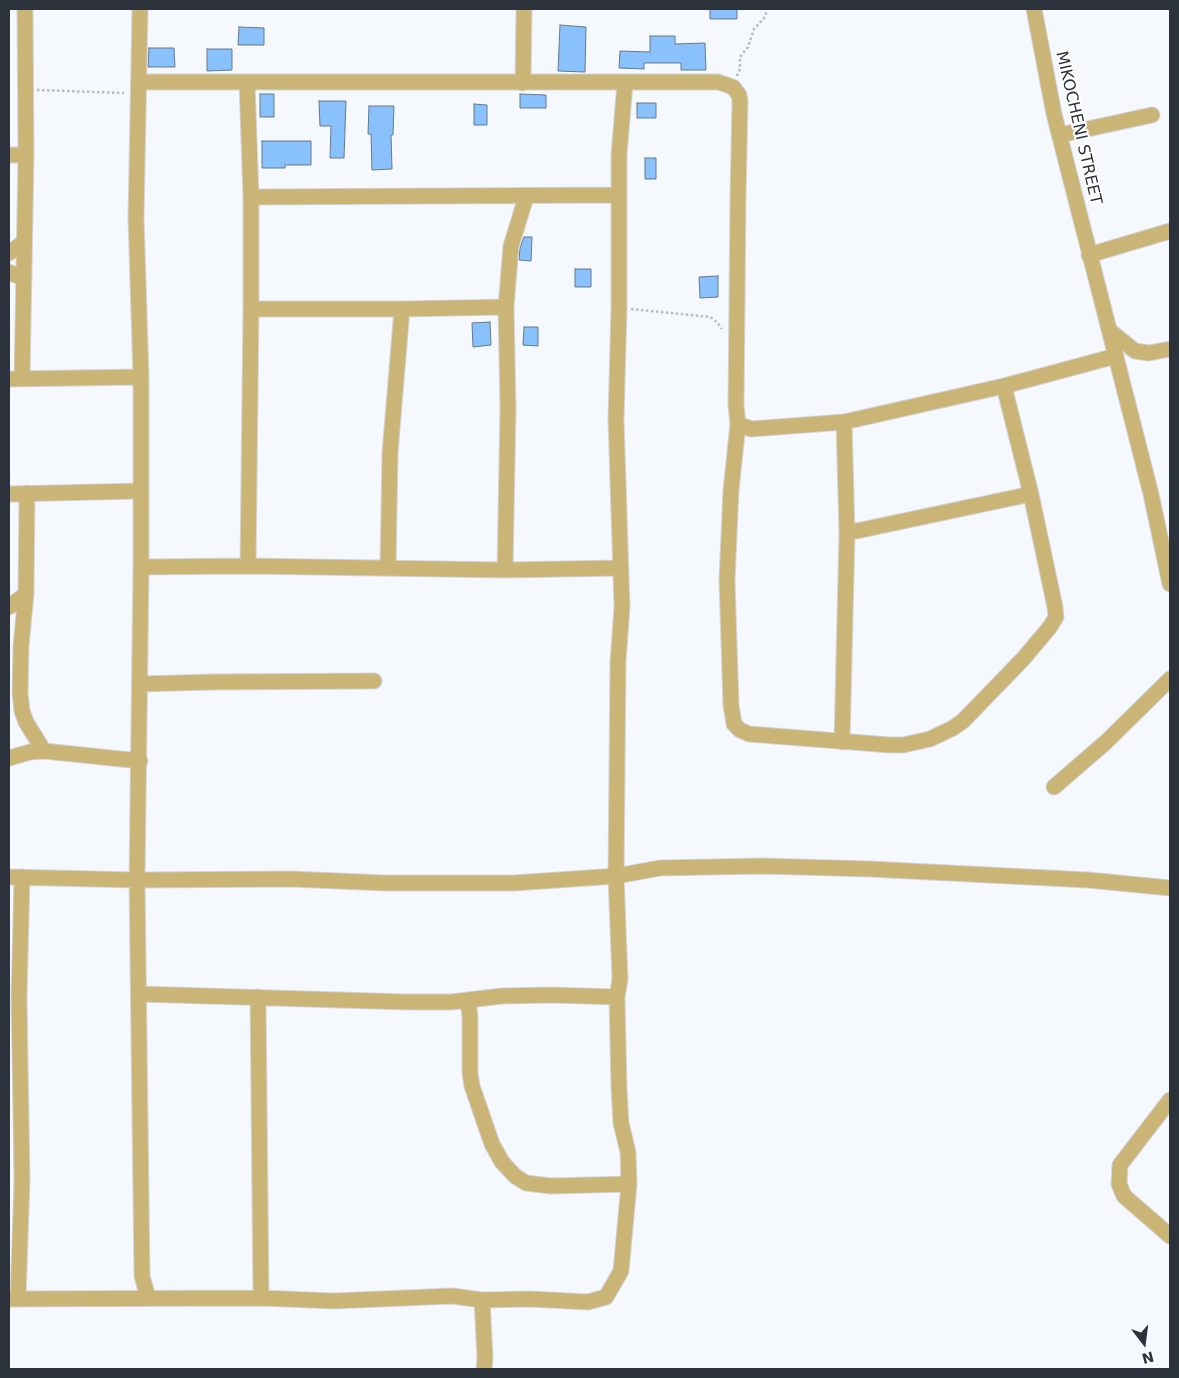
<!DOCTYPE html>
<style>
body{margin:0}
#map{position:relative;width:1179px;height:1378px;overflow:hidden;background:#f5f9fe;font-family:"DejaVu Sans",sans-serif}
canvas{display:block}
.frame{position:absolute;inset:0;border:10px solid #2b323b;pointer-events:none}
.north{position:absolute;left:1119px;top:1318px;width:50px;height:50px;-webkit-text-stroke:4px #fff;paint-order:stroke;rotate:165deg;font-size:14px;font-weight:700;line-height:20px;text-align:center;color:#2b323b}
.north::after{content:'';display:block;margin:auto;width:18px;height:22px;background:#2b323b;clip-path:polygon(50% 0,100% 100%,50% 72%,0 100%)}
</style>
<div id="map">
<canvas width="1179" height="1378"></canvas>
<div class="frame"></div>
<div class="north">N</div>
</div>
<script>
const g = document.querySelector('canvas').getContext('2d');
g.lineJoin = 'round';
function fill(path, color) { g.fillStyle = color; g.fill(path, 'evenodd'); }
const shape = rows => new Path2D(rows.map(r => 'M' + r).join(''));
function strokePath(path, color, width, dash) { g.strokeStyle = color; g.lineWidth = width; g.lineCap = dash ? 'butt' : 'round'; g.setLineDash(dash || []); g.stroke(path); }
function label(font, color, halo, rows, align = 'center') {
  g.font = font + ' "DejaVu Sans",sans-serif'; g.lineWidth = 4; g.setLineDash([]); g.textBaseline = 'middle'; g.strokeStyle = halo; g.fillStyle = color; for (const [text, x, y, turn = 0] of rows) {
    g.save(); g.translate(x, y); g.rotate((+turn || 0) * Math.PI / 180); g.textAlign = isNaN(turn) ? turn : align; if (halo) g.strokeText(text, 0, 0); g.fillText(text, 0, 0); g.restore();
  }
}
const building = shape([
 [710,9,737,9,737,19,710,19,710,9],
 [560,25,586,27,585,72,558,71,560,25],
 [239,27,264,28,264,45,238,45,239,27],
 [650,36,675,36,675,44,705,43,706,70,681,70,681,63,644,63,644,69,619,68,620,51,650,52,650,36],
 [149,48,174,48,175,67,148,67,149,48],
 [207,49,232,49,232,70,207,71,207,49],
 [260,94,274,94,274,117,260,117,260,94],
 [520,94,546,95,546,108,520,108,520,94],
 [319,101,346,101,344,158,330,158,331,126,320,126,319,101],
 [637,103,656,103,656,118,637,118,637,103],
 [474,104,487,105,487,125,474,125,474,104],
 [369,106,394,106,393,135,391,135,392,169,372,170,371,134,368,134,369,106],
 [262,141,311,141,311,165,285,165,285,168,262,168,262,141],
 [645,158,656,158,656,179,645,179,645,158],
 [524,237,532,237,531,261,519,260,520,248,524,237],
 [575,269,591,269,591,287,575,287,575,269],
 [718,276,718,297,700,298,699,277,718,276],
 [490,322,491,345,473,347,472,323,490,322],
 [524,327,538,327,538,346,523,345,524,327]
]);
const path = shape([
 [737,76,740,69,740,57,748,47,754,29,765,17,767,9],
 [37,90,124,93],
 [631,309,710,317,717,322,722,329]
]);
const street = shape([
 [140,9,136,218,141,377,141,567,137,880,142,1276,148,1298],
 [1034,9,1054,114,1151,494,1170,584],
 [140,82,718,82,733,87,739,95,740,101,738,197,736,405,738,424,751,429,844,422,1004,386,1116,356],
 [247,83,251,197,251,309,248,566],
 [523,83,524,9],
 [1060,135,1152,115],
 [9,155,26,155],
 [251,197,618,195],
 [9,253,24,242],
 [1089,255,1170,231],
 [9,272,24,279],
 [251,309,402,309,506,307],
 [1110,331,1135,351,1149,353,1170,349],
 [9,379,141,377],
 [22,379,26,155,25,9],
 [738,424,731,490,727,580,731,705,734,724,740,730,749,734,890,745,903,745,930,739,953,728,963,721,1023,659,1050,627,1056,617,1055,607,1031,494,1004,386],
 [27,493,26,594,21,646,20,693,22,711,26,722,44,751],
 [9,494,141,491],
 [847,533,1031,494],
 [141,567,248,566,505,570,621,568],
 [388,568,390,453,402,309],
 [505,570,508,408,506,307,511,246,526,197],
 [9,607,26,594],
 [140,684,213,682,374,681],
 [842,742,847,533,844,422],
 [9,758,30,752,44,751,140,761],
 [1054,787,1106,742,1170,679],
 [9,877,137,880,291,879,385,883,514,883,616,876,660,868,762,866,870,869,1088,880,1170,888],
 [139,994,407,1002,451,1002,502,996,552,995,617,997],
 [258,997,261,1298],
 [465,1001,469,1008,470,1017,470,1073,472,1086,492,1144,502,1162,515,1176,526,1183,551,1186,629,1184],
 [1170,1100,1120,1165,1119,1184,1124,1196,1170,1236],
 [9,1299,261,1298,334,1301,452,1296,482,1300,530,1299,588,1302,606,1297,621,1271,629,1184,628,1152,621,1123,619,1088,617,997,620,979,616,876,618,662,622,607,616,419,619,308,619,155,625,83],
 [18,1299,22,1180,19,997,22,877],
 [482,1300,485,1358,484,1369]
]);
const streetNames = [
 ["MIKOCHENI STREET",1078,128,77]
];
fill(building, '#89c1fc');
strokePath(building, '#67788b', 1);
strokePath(street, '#d1d5db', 17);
strokePath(path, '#b7bcc3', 2.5, [2.5, 2.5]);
strokePath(street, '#cab577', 15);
label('16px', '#2b323b', '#fff', streetNames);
</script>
